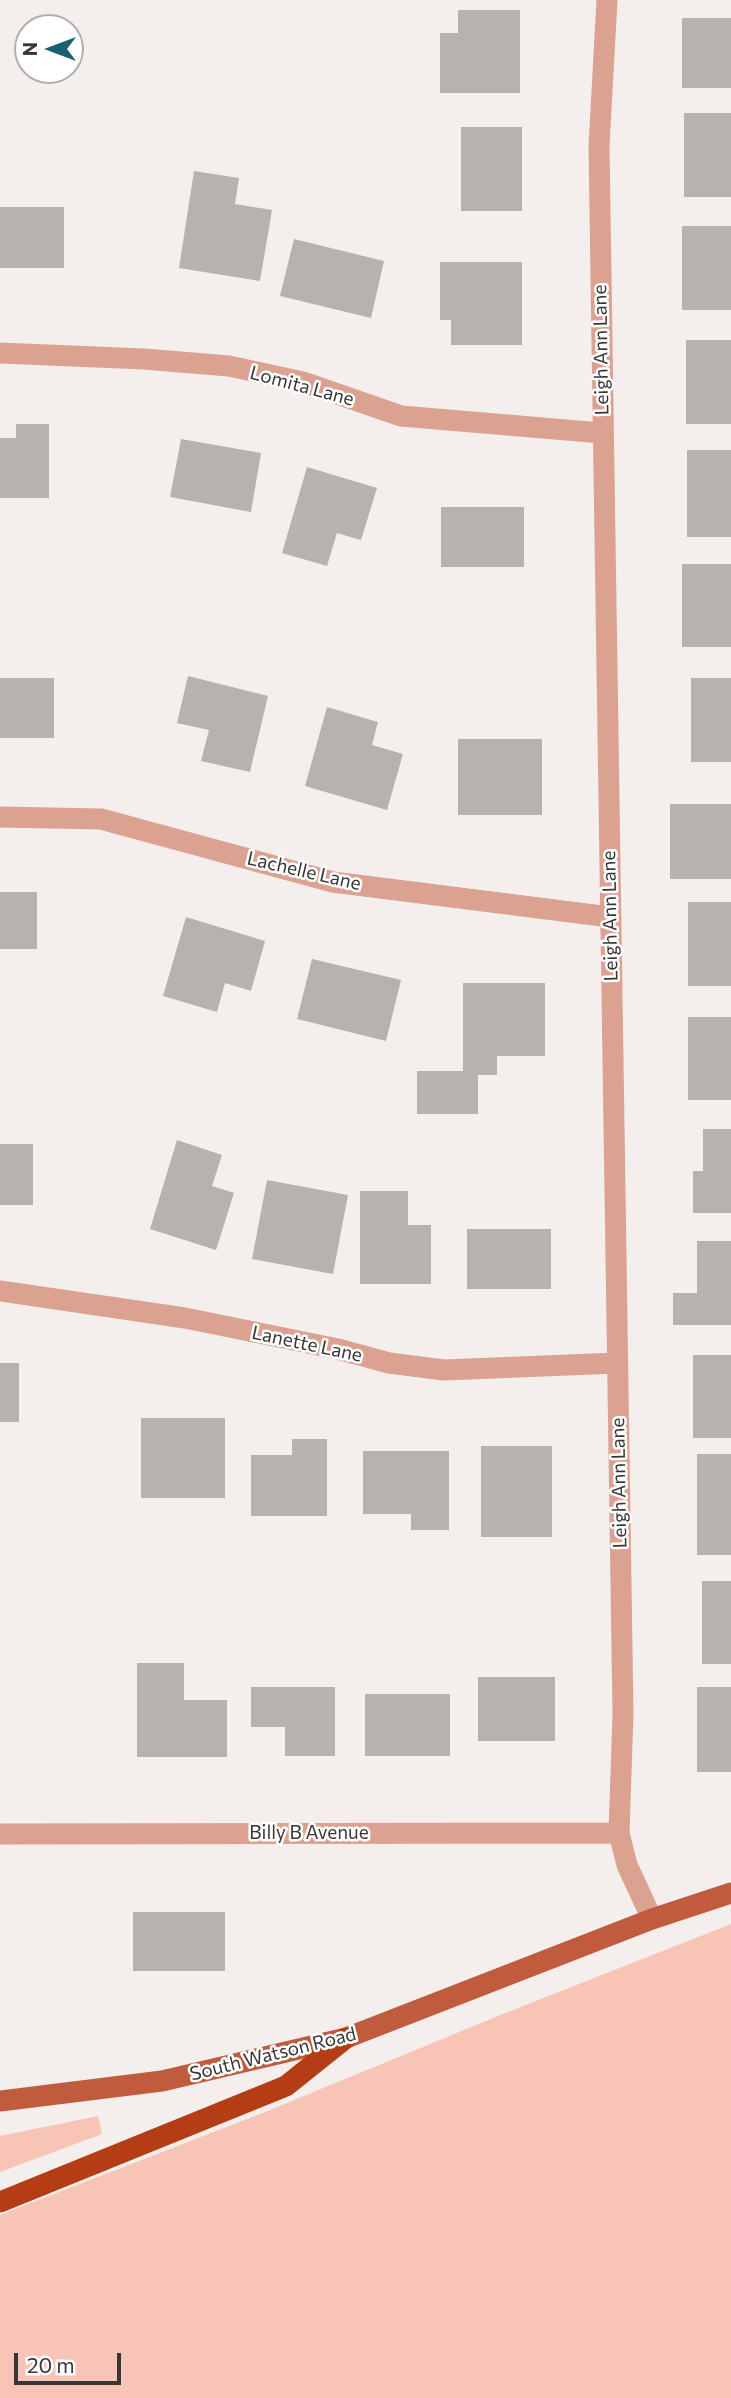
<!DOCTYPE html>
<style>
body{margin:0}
#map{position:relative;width:731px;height:2398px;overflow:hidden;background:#f4eeec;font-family:Commissioner,sans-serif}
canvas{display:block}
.north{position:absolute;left:14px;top:14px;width:70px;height:70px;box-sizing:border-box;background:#fff;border:2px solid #b0afaf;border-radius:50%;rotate:270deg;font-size:19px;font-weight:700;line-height:28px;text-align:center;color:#393736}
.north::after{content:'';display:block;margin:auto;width:24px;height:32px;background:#196071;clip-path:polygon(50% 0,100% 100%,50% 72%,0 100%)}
.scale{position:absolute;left:14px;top:2353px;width:107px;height:32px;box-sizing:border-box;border:4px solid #393736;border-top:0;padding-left:9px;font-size:21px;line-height:24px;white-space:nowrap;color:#393736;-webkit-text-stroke:5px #fff;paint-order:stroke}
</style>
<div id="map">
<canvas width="731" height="2398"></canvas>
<div class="north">N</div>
<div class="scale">20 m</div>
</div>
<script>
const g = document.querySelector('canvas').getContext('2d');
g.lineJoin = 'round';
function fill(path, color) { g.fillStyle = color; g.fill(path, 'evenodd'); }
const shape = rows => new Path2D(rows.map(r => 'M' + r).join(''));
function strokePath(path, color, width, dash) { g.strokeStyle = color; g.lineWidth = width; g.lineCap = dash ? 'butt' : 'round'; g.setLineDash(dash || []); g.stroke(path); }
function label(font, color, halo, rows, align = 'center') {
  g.font = font + ' Commissioner,sans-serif'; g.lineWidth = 5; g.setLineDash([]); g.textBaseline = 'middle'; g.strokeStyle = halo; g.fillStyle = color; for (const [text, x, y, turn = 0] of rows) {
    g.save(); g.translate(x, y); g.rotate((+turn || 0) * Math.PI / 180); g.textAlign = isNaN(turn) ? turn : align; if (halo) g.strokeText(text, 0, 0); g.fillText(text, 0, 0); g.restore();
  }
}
const green = shape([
 [731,1924,731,2398,0,2398,0,2215,265,2112,503,2014],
 [98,2116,102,2134,0,2172,0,2136]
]);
const building = shape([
 [458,10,520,10,520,93,440,93,440,33,458,33],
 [682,18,731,18,731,88,682,88],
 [684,113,731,113,731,197,684,197],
 [461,127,522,127,522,211,461,211],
 [194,171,239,178,235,204,272,210,260,281,179,268],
 [0,207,64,207,64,268,0,268],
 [682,226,731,226,731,310,682,310],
 [294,239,384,261,371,318,280,296],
 [440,262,522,262,522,345,451,345,451,320,440,320],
 [686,340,731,340,731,424,686,424],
 [16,424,49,424,49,498,0,498,0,438,16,438],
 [181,439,261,453,251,512,170,497],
 [687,450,731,450,731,537,687,537],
 [307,467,377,488,361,540,337,533,327,566,282,553],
 [441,507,524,507,524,567,441,567],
 [682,564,731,564,731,647,682,647],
 [188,676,268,696,250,772,201,761,209,730,177,723],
 [0,678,54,678,54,738,0,738],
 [691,678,731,678,731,762,691,762],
 [327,707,378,722,372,745,403,754,387,810,305,786],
 [458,739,542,739,542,815,458,815],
 [670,804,731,804,731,879,670,879],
 [0,892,37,892,37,949,0,949],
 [688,902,731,902,731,986,688,986],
 [186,917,265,941,251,991,225,983,217,1012,163,996],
 [312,959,401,980,386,1041,297,1019],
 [463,983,545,983,545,1056,497,1056,497,1075,478,1075,478,1114,417,1114,417,1071,463,1071],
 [688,1017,731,1017,731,1100,688,1100],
 [703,1129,731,1129,731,1213,693,1213,693,1171,703,1171],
 [177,1140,222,1155,212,1186,234,1193,216,1250,150,1229],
 [0,1144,33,1144,33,1205,0,1205],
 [267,1180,348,1195,333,1274,252,1259],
 [360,1191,408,1191,408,1225,431,1225,431,1284,360,1284],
 [467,1229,551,1229,551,1289,467,1289],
 [697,1241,731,1241,731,1325,673,1325,673,1293,697,1293],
 [693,1355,731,1355,731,1438,693,1438],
 [0,1363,19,1363,19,1422,0,1422],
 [141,1418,225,1418,225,1498,141,1498],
 [292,1439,327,1439,327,1516,251,1516,251,1455,292,1455],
 [481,1446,552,1446,552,1537,481,1537],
 [363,1451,449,1451,449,1530,411,1530,411,1514,363,1514],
 [697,1454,731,1454,731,1555,697,1555],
 [702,1581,731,1581,731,1664,702,1664],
 [137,1663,184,1663,184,1700,227,1700,227,1757,137,1757],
 [478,1677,555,1677,555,1741,478,1741],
 [251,1687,335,1687,335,1756,285,1756,285,1727,251,1727],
 [697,1687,731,1687,731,1772,697,1772],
 [365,1694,450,1694,450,1756,365,1756],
 [133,1912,225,1912,225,1971,133,1971]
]);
const minor = shape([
 [607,0,599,146,623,1714,619,1833,627,1865,652,1919],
 [0,353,144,359,229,366,303,382,401,416,602,433],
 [0,817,101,819,333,882,610,917],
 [0,1291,185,1318,338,1349,389,1363,444,1370,617,1363],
 [0,1834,619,1833]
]);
const major = shape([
 [0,2101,162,2081,346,2038,652,1919,731,1893]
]);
const highway = shape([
 [0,2202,286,2086,346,2038]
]);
const streetNames = [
 ["Leigh Ann Lane",601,350,-91],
 ["Lomita Lane",302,386,15],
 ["Lachelle Lane",304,871,13],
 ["Leigh Ann Lane",610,916,-91],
 ["Lanette Lane",307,1344,12],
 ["Leigh Ann Lane",619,1483,-91],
 ["Billy B Avenue",309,1833],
 ["South Watson Road",273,2054,-14]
];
fill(green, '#f7c4b5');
fill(building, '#b7b2b0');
strokePath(minor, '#dba291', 21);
strokePath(major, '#c05b3e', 21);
strokePath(highway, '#b43d16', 21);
label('19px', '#393736', '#fff', streetNames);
</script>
